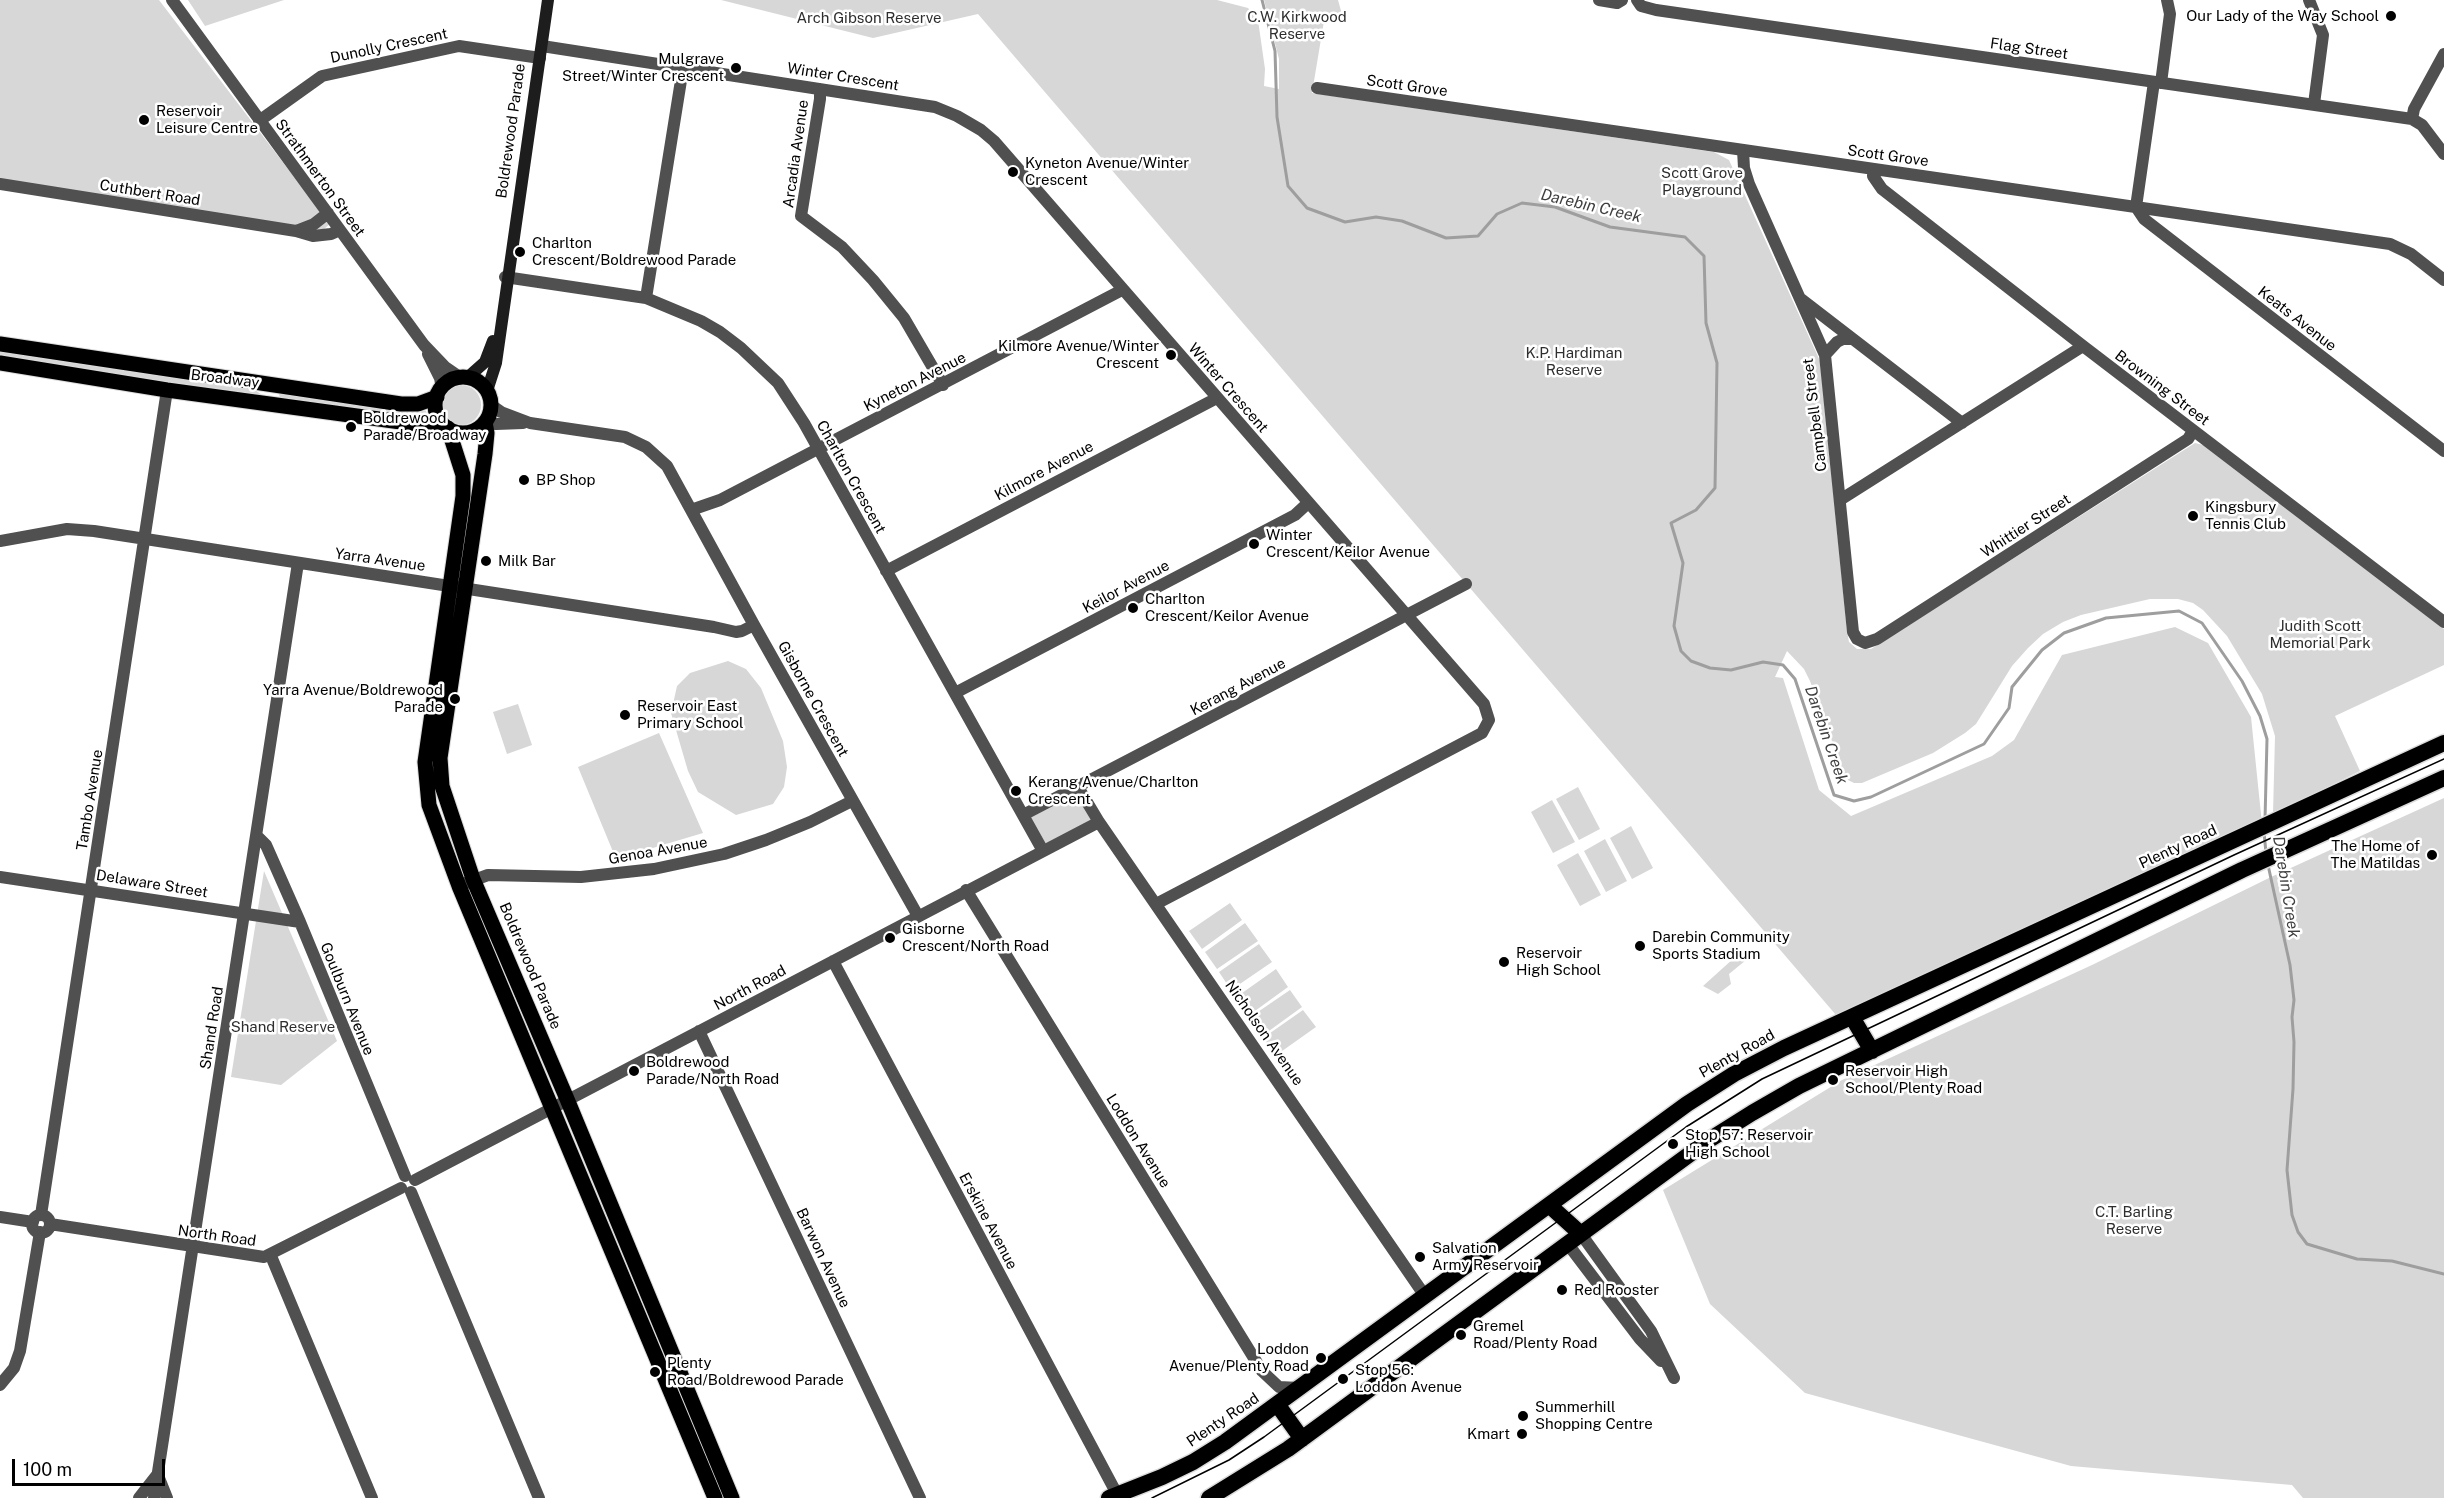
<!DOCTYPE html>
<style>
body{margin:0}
#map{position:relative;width:2444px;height:1498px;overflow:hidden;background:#fff;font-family:"Public Sans",sans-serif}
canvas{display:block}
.scale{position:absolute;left:12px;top:1459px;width:153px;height:27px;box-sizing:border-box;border:3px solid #000;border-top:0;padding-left:8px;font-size:18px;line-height:21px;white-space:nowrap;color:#000;-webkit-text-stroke:4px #fff;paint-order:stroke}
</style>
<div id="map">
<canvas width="2444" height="1498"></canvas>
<div class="scale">100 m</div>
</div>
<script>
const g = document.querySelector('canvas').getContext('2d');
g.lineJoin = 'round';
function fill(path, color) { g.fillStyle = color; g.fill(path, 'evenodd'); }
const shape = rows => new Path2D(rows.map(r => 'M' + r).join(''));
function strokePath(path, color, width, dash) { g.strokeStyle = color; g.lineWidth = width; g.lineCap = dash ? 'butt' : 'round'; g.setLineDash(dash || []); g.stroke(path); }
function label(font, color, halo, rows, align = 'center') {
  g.font = font + ' "Public Sans",sans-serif'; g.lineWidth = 5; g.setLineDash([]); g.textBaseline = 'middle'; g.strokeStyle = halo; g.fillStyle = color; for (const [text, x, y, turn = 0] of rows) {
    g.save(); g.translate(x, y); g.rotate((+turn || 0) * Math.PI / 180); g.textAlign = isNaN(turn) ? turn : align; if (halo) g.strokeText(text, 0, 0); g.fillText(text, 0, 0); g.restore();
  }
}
const green = shape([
 [0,0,159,0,330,224,324,229,315,230,0,180],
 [188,0,284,0,205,26],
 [721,0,1217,0,1248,8,1258,20,1265,69,1264,86,1279,89,1279,59,1264,0,1338,0,1343,18,1325,15,1312,93,1714,152,1729,160,1820,361,1847,631,1849,642,1857,649,1871,649,2195,443,2207,446,2444,629,2444,665,2335,716,2360,771,2273,814,2275,736,2262,694,2227,636,2203,610,2193,603,2178,599,2150,599,2081,615,2063,622,2043,634,2028,648,2012,666,1976,724,1965,733,1933,753,1862,783,1854,783,1848,780,1844,774,1810,681,1804,669,1787,651,1775,677,1783,678,1819,790,1851,816,1992,756,2014,740,2062,655,2175,627,2208,643,2251,717,2262,824,1842,1022,978,14,873,38],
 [0,347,252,388,265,397,0,356],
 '441 405a20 20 0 1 1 40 0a20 20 0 1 1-40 0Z',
 [278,390,398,409,426,411,429,420,280,398],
 [728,661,746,669,761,688,783,741,787,767,784,787,773,804,736,815,698,792,688,771,671,713,677,686,690,673],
 [518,704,532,745,507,754,493,712],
 [659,733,703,833,616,859,578,767],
 [1078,787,1099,822,1043,851,1023,815],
 [1578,787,1600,829,1579,840,1556,799],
 [2444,798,2444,1498,2303,1498,2292,1485,2071,1466,1805,1393,1710,1304,1663,1190,1842,1080,2092,965,2271,877],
 [1552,800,1575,842,1553,853,1531,812],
 [1631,826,1653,868,1632,879,1610,838],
 [1605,839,1627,881,1606,892,1584,851],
 [1578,853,1601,895,1580,906,1557,865],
 [264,871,337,1041,281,1085,231,1077],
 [1230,903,1242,920,1202,949,1189,931],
 [1245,923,1258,941,1217,969,1205,952],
 [1259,944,1272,962,1231,990,1219,972],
 [1744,949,1751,956,1729,974,1731,984,1718,994,1703,986],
 [1276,969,1288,987,1248,1016,1235,998],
 [1290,990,1302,1007,1262,1036,1249,1018],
 [1303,1010,1316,1027,1275,1056,1263,1038]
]);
const stream = shape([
 [1262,0,1275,51,1277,117,1288,186,1307,208,1345,222,1376,217,1402,221,1446,238,1478,236,1497,214,1522,203,1555,207,1610,227,1685,237,1704,256,1706,323,1717,363,1715,488,1696,510,1671,523,1683,563,1674,626,1681,651,1691,661,1710,668,1731,670,1763,662,1783,665,1795,679,1834,795,1854,801,1871,797,1984,744,2009,708,2012,687,2042,650,2064,633,2106,618,2179,611,2202,623,2242,681,2260,716,2267,739,2265,820],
 [2264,832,2266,853],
 [2268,865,2290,965,2294,1000,2292,1017,2294,1042,2293,1089,2287,1170,2292,1215,2298,1232,2307,1244,2357,1259,2392,1261,2444,1274]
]);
const minor = shape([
 [172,0,424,345,445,367,461,378],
 [1599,0,1617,3,1622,0],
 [1637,0,1641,6,1656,10,2412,119,2422,125,2444,154],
 [2309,0,2323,35,2314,104],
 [542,46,935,107,957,116,981,130,994,141,1484,704,1489,720,1482,733,1156,904],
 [2154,82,2136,207,2144,219,2444,451],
 [2161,83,2170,14,2167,0],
 [1317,88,2390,244,2411,254,2444,280],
 [820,89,820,99,801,216,842,247,873,280,904,318,943,385],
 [2412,119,2414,109,2444,54],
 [259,121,322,76,459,46,540,58],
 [1743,150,1744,168,1749,184,1825,355,1853,632,1857,639,1865,643,1877,639,2188,439,2193,431],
 [1873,170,1873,176,1882,189,2083,346,2444,622],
 [0,184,296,231,313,236,331,234,340,230],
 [296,231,314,224,328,213],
 [505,277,646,298,701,321,720,332,741,348,778,383,804,423,1043,851],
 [646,298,683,68],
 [1801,299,1962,423],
 [428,354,440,378,442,388],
 [1825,355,1837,342,1843,339,1851,339],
 [491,405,501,412,530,423,625,437,646,447,667,466,754,625,918,916],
 [486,422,496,424,523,423],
 [1840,500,2083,346],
 [691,510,720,500,1122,290],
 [0,541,67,529,94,531,714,627,736,632,742,631,754,625],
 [886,571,1217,398],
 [955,693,1295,515,1308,503],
 [1078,787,1099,822,1425,1296],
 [1023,815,1466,584],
 [257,836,266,845,300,922,405,1176],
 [0,877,300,922],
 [466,883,488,875,581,877,654,869,724,854,766,840,810,822,852,801],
 [966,890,1262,1371,1279,1387,1299,1388],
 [833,961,1118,1496],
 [699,1031,920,1498],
 [415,1180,1099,822],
 [411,1192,539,1498],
 [41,1215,167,390],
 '32 1224a9 9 0 1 1 18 0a9 9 0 1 1-18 0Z',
 [0,1217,33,1222],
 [50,1224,264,1257,401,1188],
 [1581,1234,1651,1331,1674,1378],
 [1567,1243,1640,1339,1661,1361],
 [271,1256,372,1498],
 [0,1385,14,1368,20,1351,40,1232],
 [159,1478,167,1498],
 [139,1498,157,1475],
 [154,1498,298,563]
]);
const secondary = shape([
 [467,378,485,362,493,341],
 [487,391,496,363,548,0]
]);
const primary = shape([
 [0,344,401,404,418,404,437,397],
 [0,363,167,390,408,423,446,427],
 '435 405a28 28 0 1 1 56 0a28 28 0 1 1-56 0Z',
 [485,422,487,433,485,454,440,758,442,786,473,879,567,1099,732,1498],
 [448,428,463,475,463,496,425,762,429,805,459,886,715,1498]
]);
const trunk = shape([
 [1852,1017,1872,1051],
 [1550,1206,1581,1234],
 [1277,1404,1302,1439],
 [1109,1498,1162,1477,1193,1462,1225,1442,1687,1104,1734,1074,1784,1048,2444,743],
 [1209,1498,1288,1449,1709,1140,1752,1113,1799,1086,2242,870,2444,778]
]);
const tram = shape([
 [1152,1498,1229,1460,1264,1437,1686,1127,1762,1079,2234,855,2444,759]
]);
const markers = [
 [2391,16,6,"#000"],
 [736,68,6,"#000"],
 [144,120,6,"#000"],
 [1013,172,6,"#000"],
 [520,252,6,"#000"],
 [1171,355,6,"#000"],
 [351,427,6,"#000"],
 [524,480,6,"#000"],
 [2193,516,6,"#000"],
 [1254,544,6,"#000"],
 [486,561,6,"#000"],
 [1133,608,6,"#000"],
 [455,699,6,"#000"],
 [625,715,6,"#000"],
 [1016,791,6,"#000"],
 [2432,855,6,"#000"],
 [890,938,6,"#000"],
 [1640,946,6,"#000"],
 [1504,962,6,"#000"],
 [634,1071,6,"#000"],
 [1833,1080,6,"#000"],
 [1673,1144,6,"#000"],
 [1420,1257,6,"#000"],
 [1562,1290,6,"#000"],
 [1461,1335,6,"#000"],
 [1321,1358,6,"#000"],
 [655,1372,6,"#000"],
 [1343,1379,6,"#000"],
 [1523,1416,6,"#000"],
 [1522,1434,6,"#000"]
];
const poiNames = [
 ["Our Lady of the Way School",2379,16,"right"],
 ["Mulgrave",724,59,"right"],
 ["Street/Winter Crescent",724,76,"right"],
 ["Reservoir",156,111],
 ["Leisure Centre",156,128],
 ["Kyneton Avenue/Winter",1025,163],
 ["Crescent",1025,180],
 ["Charlton",532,243],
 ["Crescent/Boldrewood Parade",532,260],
 ["Kilmore Avenue/Winter",1159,346,"right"],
 ["Crescent",1159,363,"right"],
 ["Boldrewood",363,418],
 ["Parade/Broadway",363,435],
 ["BP Shop",536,480],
 ["Kingsbury",2205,507],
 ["Tennis Club",2205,524],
 ["Winter",1266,535],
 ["Crescent/Keilor Avenue",1266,552],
 ["Milk Bar",498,561],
 ["Charlton",1145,599],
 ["Crescent/Keilor Avenue",1145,616],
 ["Yarra Avenue/Boldrewood",443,690,"right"],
 ["Parade",443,707,"right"],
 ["Reservoir East",637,706],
 ["Primary School",637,723],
 ["Kerang Avenue/Charlton",1028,782],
 ["Crescent",1028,799],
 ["The Home of",2420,846,"right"],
 ["The Matildas",2420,863,"right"],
 ["Gisborne",902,929],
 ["Crescent/North Road",902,946],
 ["Darebin Community",1652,937],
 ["Sports Stadium",1652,954],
 ["Reservoir",1516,953],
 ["High School",1516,970],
 ["Boldrewood",646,1062],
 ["Parade/North Road",646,1079],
 ["Reservoir High",1845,1071],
 ["School/Plenty Road",1845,1088],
 ["Stop 57: Reservoir",1685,1135],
 ["High School",1685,1152],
 ["Salvation",1432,1248],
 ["Army Reservoir",1432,1265],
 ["Red Rooster",1574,1290],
 ["Gremel",1473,1326],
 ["Road/Plenty Road",1473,1343],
 ["Loddon",1309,1349,"right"],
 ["Avenue/Plenty Road",1309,1366,"right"],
 ["Plenty",667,1363],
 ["Road/Boldrewood Parade",667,1380],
 ["Stop 56:",1355,1370],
 ["Loddon Avenue",1355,1387],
 ["Summerhill",1535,1407],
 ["Shopping Centre",1535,1424],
 ["Kmart",1510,1434,"right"]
];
const parkNames = [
 ["C.W. Kirkwood",1297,17],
 ["Reserve",1297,34],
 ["Arch Gibson Reserve",869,18],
 ["Scott Grove",1702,173],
 ["Playground",1702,190],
 ["K.P. Hardiman",1574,353],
 ["Reserve",1574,370],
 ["Judith Scott",2320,626],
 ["Memorial Park",2320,643],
 ["Shand Reserve",283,1027],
 ["C.T. Barling",2134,1212],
 ["Reserve",2134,1229]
];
const streetNames = [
 ["Dunolly Crescent",389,46,-12],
 ["Flag Street",2029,49,8],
 ["Winter Crescent",843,77,9],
 ["Scott Grove",1407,86,8],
 ["Boldrewood Parade",511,131,-82],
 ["Arcadia Avenue",796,154,-82],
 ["Scott Grove",1888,156,8],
 ["Strathmerton Street",320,178,54],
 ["Cuthbert Road",150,193,9],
 ["Keats Avenue",2297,319,38],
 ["Broadway",225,379,7],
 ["Kyneton Avenue",915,382,-27],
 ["Winter Crescent",1228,388,49],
 ["Browning Street",2162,388,37],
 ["Campbell Street",1815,415,-97],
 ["Kilmore Avenue",1044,471,-28],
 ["Charlton Crescent",851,477,61],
 ["Whittier Street",2026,526,-33],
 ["Yarra Avenue",380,560,8],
 ["Keilor Avenue",1126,587,-28],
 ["Kerang Avenue",1238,687,-28],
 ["Gisborne Crescent",813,699,61],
 ["Tambo Avenue",90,800,-81],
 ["Plenty Road",2178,847,-25],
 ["Genoa Avenue",658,851,-10],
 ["Delaware Street",152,884,9],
 ["Boldrewood Parade",530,966,67],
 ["North Road",750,988,-28],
 ["Goulburn Avenue",347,999,68],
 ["Shand Road",212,1028,-81],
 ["Nicholson Avenue",1264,1033,55],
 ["Plenty Road",1737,1054,-29],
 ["Loddon Avenue",1138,1141,58],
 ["Erskine Avenue",988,1221,62],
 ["North Road",217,1236,8],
 ["Barwon Avenue",823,1258,65],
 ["Plenty Road",1223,1420,-34]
];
const waterNames = [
 ["Darebin Creek",1591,206,13],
 ["Darebin Creek",1826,735,71],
 ["Darebin Creek",2286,887,81]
];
fill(green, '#d7d7d7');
strokePath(stream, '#9e9e9e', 3);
strokePath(primary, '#dbdbdb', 17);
strokePath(trunk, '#dbdbdb', 19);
strokePath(minor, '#505050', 12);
strokePath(secondary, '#1d1d1d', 12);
strokePath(primary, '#000', 15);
strokePath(trunk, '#000', 16);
strokePath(tram, '#000', 1.5);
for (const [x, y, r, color] of markers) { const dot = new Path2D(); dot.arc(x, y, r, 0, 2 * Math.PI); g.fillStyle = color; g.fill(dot); strokePath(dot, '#fff', 2); }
label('15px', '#000', '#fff', poiNames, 'left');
label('15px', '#2e2e2e', '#fff', parkNames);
label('15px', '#000', '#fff', streetNames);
label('italic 16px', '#3f3f3f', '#fff', waterNames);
</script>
